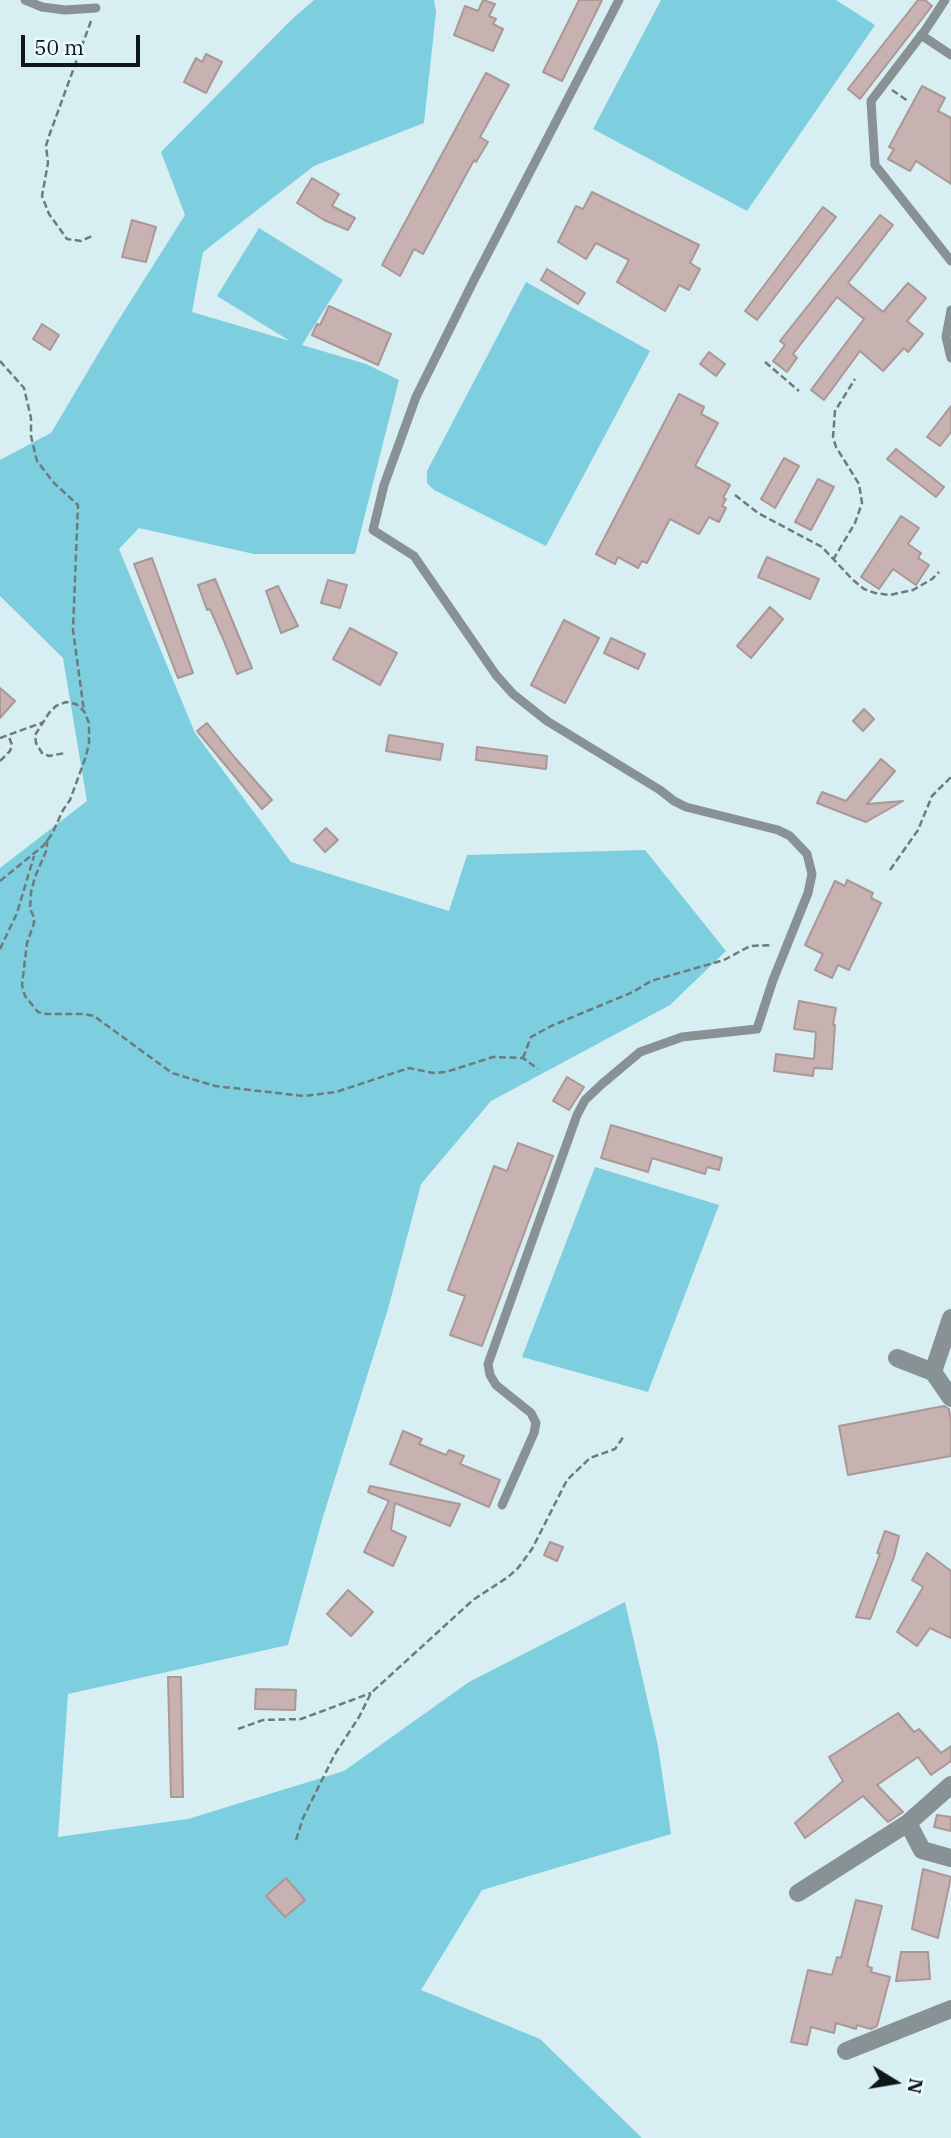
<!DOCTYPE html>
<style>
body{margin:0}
#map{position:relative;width:951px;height:2138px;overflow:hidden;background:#d7eef2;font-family:"IBM Plex Serif",serif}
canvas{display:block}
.north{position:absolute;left:860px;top:2047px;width:70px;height:70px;-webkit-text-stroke:5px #e8fafd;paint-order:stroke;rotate:101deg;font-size:19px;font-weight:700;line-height:28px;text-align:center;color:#0f1719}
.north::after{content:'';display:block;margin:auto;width:24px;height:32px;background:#0f1719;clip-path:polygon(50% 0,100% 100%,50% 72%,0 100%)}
.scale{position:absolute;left:21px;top:35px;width:119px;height:32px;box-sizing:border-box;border:4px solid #0f1719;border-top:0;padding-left:9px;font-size:21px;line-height:24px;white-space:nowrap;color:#0f1719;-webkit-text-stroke:5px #e8fafd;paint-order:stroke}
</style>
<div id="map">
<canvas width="951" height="2138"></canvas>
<div class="north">N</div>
<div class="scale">50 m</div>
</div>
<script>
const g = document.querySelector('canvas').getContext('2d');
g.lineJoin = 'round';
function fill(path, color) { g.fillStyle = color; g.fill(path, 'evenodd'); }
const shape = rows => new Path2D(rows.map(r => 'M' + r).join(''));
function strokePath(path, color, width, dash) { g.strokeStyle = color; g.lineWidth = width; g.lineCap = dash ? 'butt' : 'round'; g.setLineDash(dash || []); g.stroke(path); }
const green = shape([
 [314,0,434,0,436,12,424,123,314,166,203,252,192,312,290,341,217,296,259,228,343,280,302,345,366,364,399,380,355,554,254,554,139,528,119,549,195,733,291,862,449,911,467,855,645,850,726,951,670,1005,491,1101,421,1184,388,1309,322,1520,288,1645,68,1694,58,1837,188,1819,344,1771,469,1682,625,1602,658,1746,671,1834,482,1890,421,1990,540,2039,642,2138,0,2138,0,868,87,801,63,658,0,596,0,460,51,433,113,329,185,215,161,152,290,21],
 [661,0,836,0,875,25,747,211,593,129],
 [526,282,650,351,546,546,434,490,427,483,427,471],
 [595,1167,719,1205,648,1392,522,1357]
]);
const building = shape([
 [483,0,495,4,489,16,496,19,493,24,503,29,493,51,454,35,465,6,478,11,483,0],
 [579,0,602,0,562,81,543,72,579,0],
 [918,0,925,0,932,6,860,99,848,89,918,0],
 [206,54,222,62,206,93,184,82,196,58,202,62,206,54],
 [486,73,509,85,480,137,488,142,476,162,474,160,423,254,414,249,400,276,382,265,486,73],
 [922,86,945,98,938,111,951,118,951,184,916,161,910,171,888,159,894,149,889,147,922,86],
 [312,178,339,194,332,206,355,218,348,230,324,220,297,203,312,178],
 [592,192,699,245,690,263,700,269,689,290,679,285,665,311,617,282,629,260,596,243,586,259,558,242,576,206,583,209,592,192],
 [823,207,836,217,757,320,745,311,823,207],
 [880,215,893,225,848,283,883,312,908,283,926,298,907,321,923,334,908,352,904,348,883,371,860,351,824,400,811,390,864,319,837,297,793,354,797,358,787,372,773,361,785,345,780,341,880,215],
 [132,220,156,227,146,262,122,257,132,220],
 [547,269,585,293,578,304,541,280,547,269],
 [329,306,391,334,378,365,312,335,317,324,320,325,329,306],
 [42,324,59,335,50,350,33,339,42,324],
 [709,352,725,364,716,376,700,364,709,352],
 [679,394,704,407,701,414,718,423,695,466,730,485,723,498,726,499,722,506,726,508,719,522,709,517,699,534,670,519,647,563,642,561,638,568,618,557,615,564,596,554,679,394],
 [951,406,951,432,940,446,927,437,951,406],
 [896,449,944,487,936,497,887,459,896,449],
 [784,458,799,466,775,508,761,499,784,458],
 [818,479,834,487,811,530,795,522,818,479],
 [901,516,919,528,908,544,921,553,918,558,929,565,916,585,893,569,879,589,861,577,901,516],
 [767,557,819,579,810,599,758,577,767,557],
 [152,558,193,673,178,678,134,564,152,558],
 [215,579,252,668,237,674,224,641,210,609,207,610,198,585,215,579],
 [328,580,347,585,340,608,321,603,328,580],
 [278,586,298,626,281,633,266,591,278,586],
 [770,607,783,619,751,658,737,646,770,607],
 [564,620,599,638,565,703,531,685,564,620],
 [350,628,397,653,380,685,333,659,350,628],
 [611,638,645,654,638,669,604,653,611,638],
 [0,688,15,701,0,718,0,688],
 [864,709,874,719,863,731,853,721,864,709],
 [207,723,235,758,272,800,262,809,197,731,207,723],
 [389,735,443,744,440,760,386,751,389,735],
 [477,747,547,756,546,769,476,760,477,747],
 [881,759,895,771,867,804,903,801,866,822,817,803,822,792,846,801,881,759],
 [326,828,338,840,325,852,314,840,326,828],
 [847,880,873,893,871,898,881,903,849,970,838,965,832,978,815,970,823,954,805,945,835,881,845,886,847,880],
 [799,1001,836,1008,833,1025,835,1025,832,1069,814,1068,813,1076,774,1071,776,1054,814,1059,816,1032,794,1029,799,1001],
 [567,1077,584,1087,569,1110,553,1101,567,1077],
 [611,1125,722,1158,719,1170,707,1167,705,1174,652,1158,648,1172,601,1158,611,1125],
 [518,1143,553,1156,482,1346,450,1335,465,1296,448,1290,494,1166,507,1171,518,1143],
 [944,1406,949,1409,951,1421,951,1456,848,1475,839,1426,944,1406],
 [403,1431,422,1439,419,1444,446,1455,449,1450,464,1456,460,1464,500,1480,489,1507,390,1464,403,1431],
 [370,1486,394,1491,460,1504,450,1526,395,1503,391,1530,406,1537,393,1566,364,1552,389,1501,368,1492,370,1486],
 [885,1531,899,1536,894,1557,870,1619,856,1617,880,1554,877,1553,885,1531],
 [550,1542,563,1547,557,1561,544,1555,550,1542],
 [927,1553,951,1571,951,1638,930,1628,917,1646,897,1632,923,1587,912,1580,927,1553],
 [348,1590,373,1612,351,1636,327,1614,348,1590],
 [168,1677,181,1677,183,1797,171,1797,168,1677],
 [256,1689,296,1690,295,1710,255,1709,256,1689],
 [898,1713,914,1732,919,1729,941,1753,951,1746,951,1761,931,1775,918,1757,877,1785,903,1812,888,1822,863,1796,805,1838,795,1823,843,1781,829,1757,898,1713],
 [937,1815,951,1817,951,1831,934,1827,937,1815],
 [923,1869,951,1877,938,1938,912,1929,923,1869],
 [286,1878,305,1900,285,1917,266,1896,286,1878],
 [856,1900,882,1906,867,1966,872,1968,871,1972,890,1977,877,2026,871,2029,857,2025,856,2029,836,2023,834,2033,811,2027,807,2045,791,2042,808,1970,832,1975,837,1957,841,1958,856,1900],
 [901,1952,928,1952,930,1979,896,1981,901,1952]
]);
const path = shape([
 [91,21,49,136,46,146,48,163,42,196,49,214,67,239,81,241,92,236],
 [892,90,908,101],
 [0,361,24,388,31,418,31,436,37,461,54,483,78,505,73,630,84,711],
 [765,362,799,391],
 [735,495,758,513,822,547,852,579,864,589,875,593,890,595,913,590,932,579,939,572],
 [833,560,855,523,862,503,859,484,836,447,833,437,835,411,855,379],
 [0,738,44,722],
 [0,761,10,751,12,745,9,737],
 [47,840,47,849,35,877,31,892,30,909,34,917,34,923,27,943,22,985,25,996,38,1012,46,1014,84,1014,94,1016,172,1073,215,1086,304,1096,336,1092,409,1068,433,1073,446,1072,493,1057,523,1058,538,1069],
 [890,870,918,830,932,796,951,777],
 [0,881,43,846,52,834,63,810,70,800,85,759,89,744,89,723,84,711,76,704,66,702,56,706,49,713,35,735,36,743,42,753,49,756,65,753],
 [0,949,17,913,34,856],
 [523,1058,531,1037,551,1026,633,992,651,981,724,960,750,946,773,945],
 [238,1729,263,1720,301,1719,371,1693],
 [296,1840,303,1818,335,1754,359,1717,371,1693,473,1600,508,1577,518,1568,532,1549,567,1480,590,1458,615,1449,624,1436]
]);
const service = shape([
 [25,0,42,7,65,10,96,8],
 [945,0,926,29,871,101,875,165,951,261],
 [921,35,951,55],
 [951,310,946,337,951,358],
 [502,1505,534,1433,536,1423,531,1413,496,1385,490,1375,488,1364,577,1115,585,1100,602,1084,640,1052,682,1037,757,1029,773,980,808,893,812,874,807,854,790,836,778,830,686,807,674,801,660,790,547,721,513,694,496,675,414,556,373,530,384,485,416,397,474,280,619,0]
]);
const minor = shape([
 [951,1318,933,1372,951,1398],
 [897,1358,933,1372],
 [908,1823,922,1850,951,1858],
 [798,1893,908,1823,951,1785],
 [846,2051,951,2009]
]);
fill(green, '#7dcede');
fill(building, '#c7b2b1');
strokePath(building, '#ab9796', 2);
strokePath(path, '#6c7b7e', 2.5, [7, 3.5]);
strokePath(service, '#889193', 9);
strokePath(minor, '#889193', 18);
</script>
